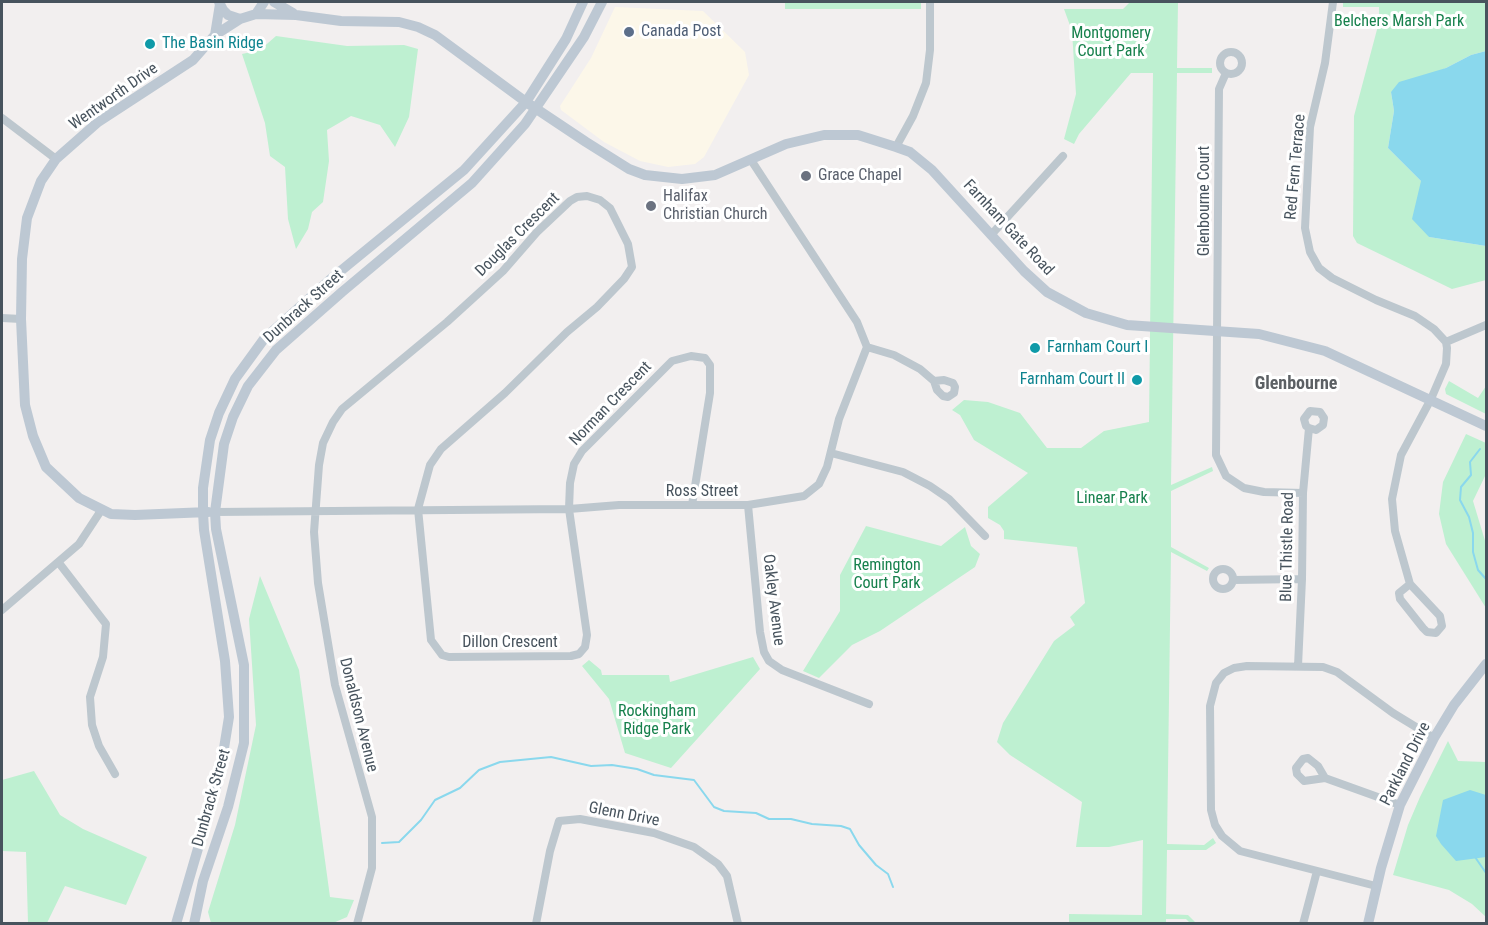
<!DOCTYPE html>
<style>
body{margin:0}
#map{position:relative;width:1488px;height:925px;overflow:hidden;background:#f2efef;font-family:"Roboto Condensed",sans-serif}
canvas{display:block}
.frame{position:absolute;inset:0;border:3px solid #47535d;pointer-events:none}
</style>
<div id="map">
<canvas width="1488" height="925"></canvas>
<div class="frame"></div>
</div>
<script>
const g = document.querySelector('canvas').getContext('2d');
g.lineJoin = 'round';
function fill(path, color) { g.fillStyle = color; g.fill(path, 'evenodd'); }
const shape = rows => new Path2D(rows.map(r => 'M' + r).join(''));
function strokePath(path, color, width, dash) { g.strokeStyle = color; g.lineWidth = width; g.lineCap = dash ? 'butt' : 'round'; g.setLineDash(dash || []); g.stroke(path); }
function label(font, color, halo, rows, align = 'center') {
  g.font = font + ' "Roboto Condensed",sans-serif'; g.lineWidth = 6; g.setLineDash([]); g.textBaseline = 'middle'; g.strokeStyle = halo; g.fillStyle = color; for (const [text, x, y, turn = 0] of rows) {
    g.save(); g.translate(x, y); g.rotate((+turn || 0) * Math.PI / 180); g.textAlign = isNaN(turn) ? turn : align; if (halo) g.strokeText(text, 0, 0); g.fillText(text, 0, 0); g.restore();
  }
}
const commercial = shape([
 [615,7,703,11,745,52,749,75,704,157,695,164,668,167,640,161,604,142,561,110,560,106,591,58]
]);
const green = shape([
 [785,2,921,2,921,9,785,9],
 [1130,2,1178,2,1177,68,1212,68,1212,73,1177,73,1171,485,1212,467,1213,471,1171,491,1171,547,1209,568,1207,571,1171,552,1167,844,1204,845,1213,838,1216,843,1206,850,1167,850,1166,914,1188,915,1196,923,1190,923,1186,919,1166,919,1166,923,1069,923,1069,914,1142,915,1143,840,1109,847,1076,847,1082,802,1010,755,997,742,1003,723,1054,641,1075,625,1070,617,1085,603,1077,547,1004,539,1004,531,1000,525,988,518,988,507,1028,473,974,440,960,415,952,410,964,400,988,402,1020,413,1047,448,1081,448,1104,431,1149,422,1153,73,1131,73,1079,134,1074,144,1064,139,1076,94,1072,31,1064,9,1123,9],
 [1379,2,1486,2,1486,51,1471,55,1446,68,1391,92,1394,111,1388,148,1421,181,1429,237,1486,246,1486,280,1452,289,1357,243,1353,236,1354,116,1379,22,1379,7,1343,7,1343,3],
 [276,36,347,46,404,45,418,49,409,117,395,147,380,125,351,116,327,130,329,161,323,202,312,212,308,229,296,249,288,219,285,167,270,156,265,123,242,54,260,50],
 [1449,381,1478,398,1486,386,1486,414,1446,394,1445,389],
 [1466,434,1486,443,1486,474,1473,501,1486,544,1486,608,1446,544,1439,514,1443,482],
 [866,526,941,546,965,527,971,546,980,554,975,567,880,631,852,645,819,678,803,671,840,611,840,575],
 [260,576,299,670,330,897,354,900,347,917,333,923,211,923,208,912,235,825,256,725,249,619],
 [753,657,760,669,671,768,625,753,609,699,582,666,589,660,601,670,602,675,669,675,670,682],
 [1448,741,1458,761,1486,762,1486,917,1472,904,1449,890,1393,875,1408,825,1420,797],
 [34,771,60,815,83,829,147,857,126,905,65,886,47,923,28,923,26,852,2,851,2,780]
]);
const water = shape([
 [1486,51,1486,246,1429,237,1412,219,1421,181,1388,148,1394,111,1391,92,1399,82,1446,68,1471,55],
 [1470,790,1486,795,1486,857,1456,861,1441,844,1436,836,1443,800]
]);
const stream = shape([
 [1480,449,1470,462,1471,475,1461,487,1460,500,1469,517,1473,533,1473,552,1478,570,1486,579],
 [382,843,399,842,421,820,435,800,460,788,479,770,500,762,551,757,591,766,612,765,637,769,654,775,694,780,714,807,724,811,756,813,769,819,791,819,812,824,841,826,850,829,859,845,876,865,888,874,893,887],
 [1475,857,1486,873]
]);
const street = shape([
 [1333,2,1325,63,1310,127,1305,228,1310,252,1319,268,1332,278,1376,300,1415,316,1434,329,1446,342,1447,348,1446,364,1431,399,1401,455,1392,499,1395,531,1410,584],
 '1220 63a11 11 0 1 1 22 0a11 11 0 1 1-22 0Z',
 [1226,73,1219,89,1216,455,1226,476,1244,488,1264,492,1303,493],
 [2,118,56,159],
 [896,147,913,116,926,83,930,50,930,2],
 [991,235,1063,156],
 [2,318,21,319],
 [1446,342,1486,325],
 [867,347,894,355,920,369,934,381,937,390,943,396,948,397,954,393,955,387,953,383,944,380,934,381],
 [831,453,903,472,930,486,949,499,985,536],
 [748,505,760,632,764,652,769,661,782,670,869,704],
 [215,512,569,509,619,505,748,505,804,496,819,484,827,467,839,419,867,347,857,322,751,160],
 [59,563,106,624,103,657,90,697,92,725,99,746,115,774],
 '1213 579a10 10 0 1 1 20 0a10 10 0 1 1-20 0Z',
 [1233,580,1302,579],
 [1410,584,1440,616,1442,626,1436,633,1427,632,1423,628,1400,599,1399,593,1410,584],
 [2,610,79,544,102,509],
 [1298,666,1302,579,1303,493,1309,428,1306,426,1304,419,1310,411,1320,412,1324,418,1323,425,1316,430,1309,428],
 [1325,778,1318,766,1308,758,1303,759,1296,768,1297,774,1304,781,1325,778,1400,805],
 [1376,886,1240,851,1222,836,1215,825,1211,810,1210,706,1216,683,1224,673,1234,668,1247,666,1323,667,1337,672,1393,713,1434,738],
 [357,924,372,868,372,817,335,685,318,583,314,532,319,465,323,443,333,422,342,409,447,322,503,271,537,232,570,201,577,197,587,196,600,200,610,208,628,244,632,267,624,279,597,307,567,332,505,393,441,449,430,465,418,509,431,640,442,655,449,657,571,656,579,654,585,647,587,635,569,509,570,483,574,464,582,451,672,361,691,356,705,358,710,365,710,393,692,505],
 [536,924,550,851,559,821,580,819,654,833,694,847,718,864,727,876,738,924],
 [1303,924,1317,871]
]);
const secondary = shape([
 [219,2,223,10,228,15,240,19,256,14,264,2],
 [274,2,293,13],
 [256,14,296,15,341,21,399,22,418,27,435,35,526,102,586,142,629,169,645,175,682,179,715,175,786,144,824,135,858,135,896,147,910,152,932,170,1024,271,1047,292,1086,313,1127,325,1259,334,1325,351,1486,426],
 [215,35,220,4],
 [208,512,135,515,111,514,79,498,46,467,33,436,25,405,21,319,22,259,27,218,41,181,56,159,98,122,193,60,215,35,240,19],
 [176,924,220,773,229,717,225,661,204,530,203,512,203,488,210,440,219,413,235,379,264,339,332,278,464,170,526,102,566,39,583,2],
 [194,924,203,881,228,807,244,743,244,665,216,529,215,512,224,444,233,417,248,386,276,350,342,292,472,183,525,124,584,37,602,2],
 [1368,924,1381,868,1400,805,1434,738,1454,705,1486,664]
]);
const markers = [
 [629,32,6,"#5c6f8a"],
 [150,44,6,"#0f9aa8"],
 [806,176,6,"#6b7280"],
 [651,206,6,"#6b7280"],
 [1035,348,6,"#0f9aa8"],
 [1137,380,6,"#0f9aa8"]
];
const parkNames = [
 ["Belchers Marsh Park",1399,22],
 ["Montgomery",1111,34],
 ["Court Park",1111,52],
 ["Linear Park",1112,499],
 ["Remington",887,566],
 ["Court Park",887,584],
 ["Rockingham",657,712],
 ["Ridge Park",657,730]
];
const serviceNames = [
 ["Canada Post",641,32]
];
const cultureNames = [
 ["The Basin Ridge",162,44],
 ["Farnham Court I",1047,348],
 ["Farnham Court II",1125,380,"right"]
];
const streetNames = [
 ["Wentworth Drive",114,97,-35],
 ["Red Fern Terrace",1296,167,-85],
 ["Glenbourne Court",1205,201,-90],
 ["Farnham Gate Road",1008,228,47],
 ["Douglas Crescent",518,235,-45],
 ["Dunbrack Street",304,307,-42],
 ["Norman Crescent",611,404,-46],
 ["Ross Street",702,492],
 ["Blue Thistle Road",1288,547,-89],
 ["Oakley Avenue",773,600,83],
 ["Dillon Crescent",510,643],
 ["Donaldson Avenue",358,715,76],
 ["Parkland Drive",1406,764,-63],
 ["Dunbrack Street",212,798,-74],
 ["Glenn Drive",624,815,11]
];
const worshipNames = [
 ["Grace Chapel",818,176],
 ["Halifax",663,197],
 ["Christian Church",663,215]
];
const neighbourhoodNames = [
 ["Glenbourne",1296,384]
];
fill(commercial, '#fcf7e9');
fill(green, '#bef0d1');
fill(water, '#8ad8ed');
strokePath(stream, '#8ad8ed', 2);
strokePath(street, '#bdc7ce', 8);
strokePath(secondary, '#bdc8d3', 10);
for (const [x, y, r, color] of markers) { const dot = new Path2D(); dot.arc(x, y, r, 0, 2 * Math.PI); g.fillStyle = color; g.fill(dot); strokePath(dot, '#fff', 2); }
label('16px', '#16804c', '#fff', parkNames);
label('16px', '#4e5e75', '#fff', serviceNames, 'left');
label('16px', '#0d838f', '#fff', cultureNames, 'left');
label('16px', '#47535d', '#fff', streetNames);
label('16px', '#5b616d', '#fff', worshipNames, 'left');
label('bold 18px', '#5c6064', '#fff', neighbourhoodNames);
</script>
